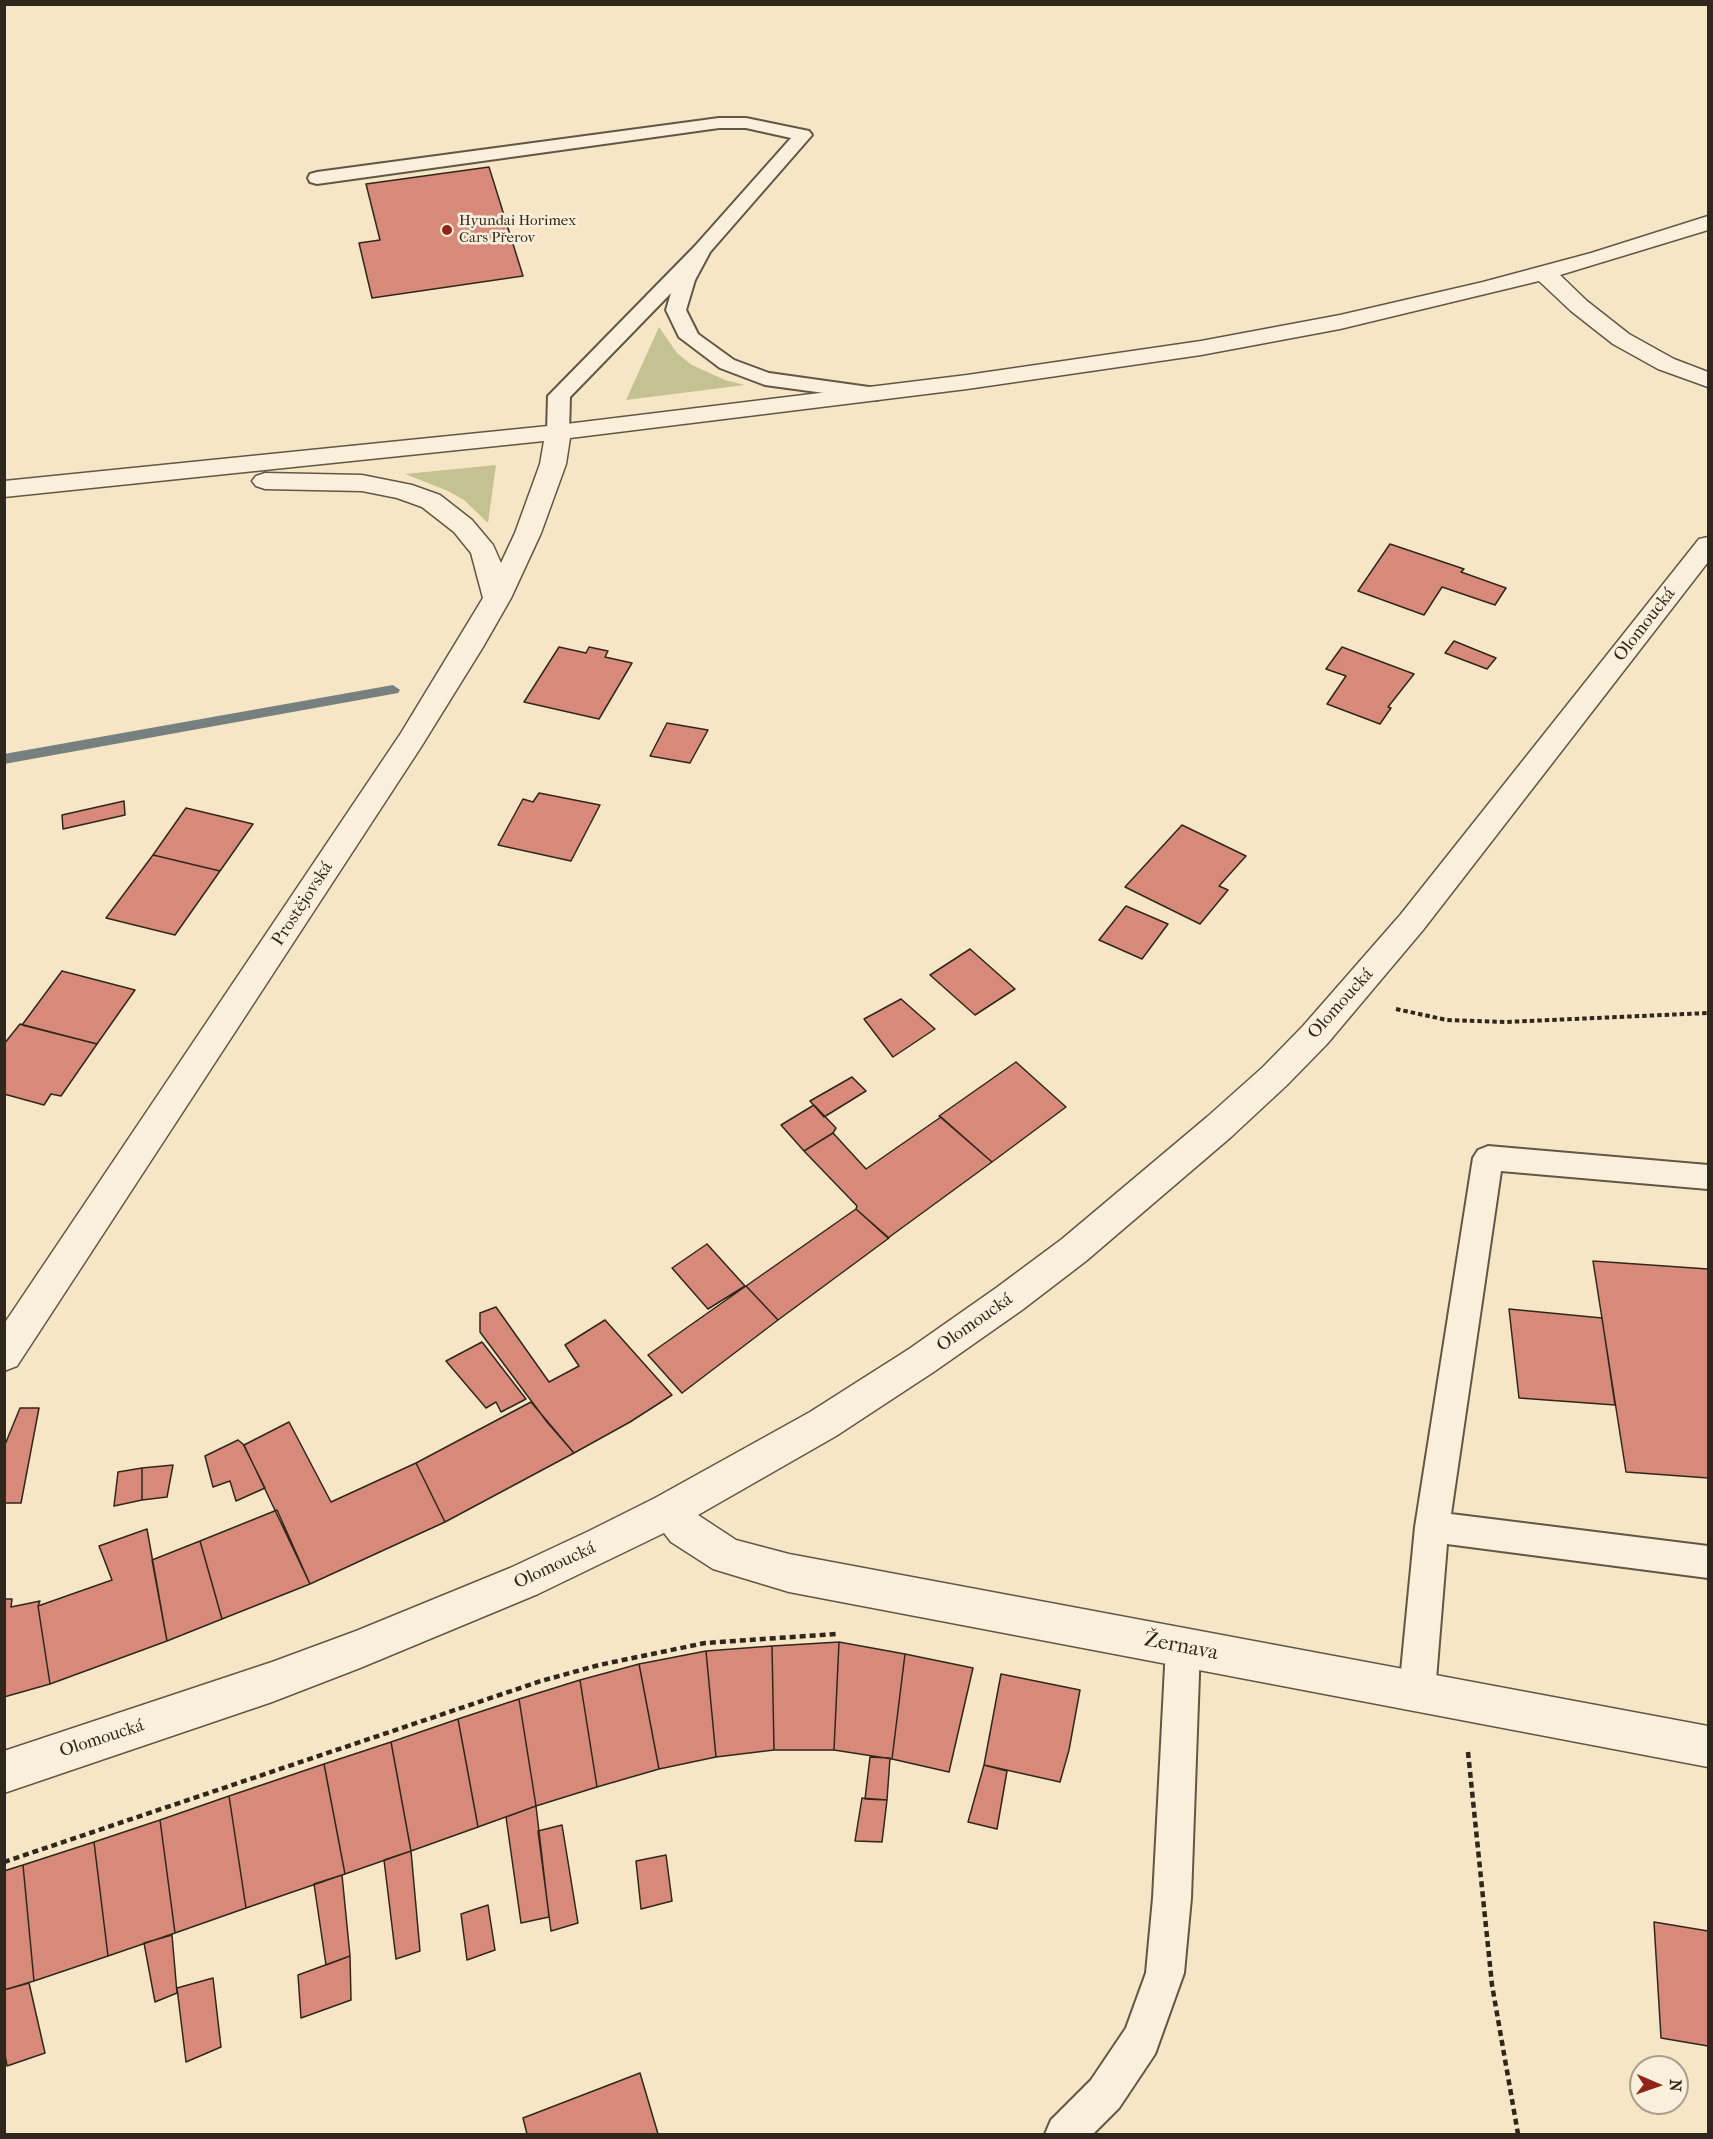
<!DOCTYPE html>
<meta charset="utf-8">
<style>
body{margin:0}
#map{position:relative;width:1713px;height:2139px;overflow:hidden;background:#f6e6c6;font-family:"IM FELL French Canon",serif}
canvas{display:block}
.frame{position:absolute;inset:0;border:6px solid #30271c;pointer-events:none}
.north{position:absolute;left:1629px;top:2055px;width:60px;height:60px;box-sizing:border-box;background:#f9efda;border:2px solid #a99f8e;border-radius:50%;rotate:92deg;font-size:16px;font-weight:700;line-height:24px;text-align:center;color:#30271c}
.north::after{content:'';display:block;margin:auto;width:21px;height:27px;background:#8f2418;clip-path:polygon(50% 0,100% 100%,50% 72%,0 100%)}
</style>
<div id="map">
<canvas width="1713" height="2139"></canvas>
<div class="frame"></div>
<div class="north">N</div>
</div>
<script>
const g = document.querySelector('canvas').getContext('2d');
g.lineJoin = 'round';
function fill(path, color) { g.fillStyle = color; g.fill(path, 'evenodd'); }
const shape = rows => new Path2D(rows.map(r => 'M' + r).join(''));
function strokePath(path, color, width, dash) { g.strokeStyle = color; g.lineWidth = width; g.lineCap = dash ? 'butt' : 'round'; g.setLineDash(dash || []); g.stroke(path); }
function label(font, color, halo, rows, align = 'center') {
  g.font = font + ' "IM FELL French Canon",serif'; g.lineWidth = 5; g.setLineDash([]); g.textBaseline = 'middle'; g.strokeStyle = halo; g.fillStyle = color; for (const [text, x, y, turn = 0] of rows) {
    g.save(); g.translate(x, y); g.rotate((+turn || 0) * Math.PI / 180); g.textAlign = isNaN(turn) ? turn : align; if (halo) g.strokeText(text, 0, 0); g.fillText(text, 0, 0); g.restore();
  }
}
const green = shape([
 [659,327,677,353,692,365,725,380,745,385,626,400],
 [496,465,488,523,464,500,448,491,405,474]
]);
const stream = shape([
 [393,685,400,690,398,693,4,764,4,754,393,685]
]);
const building = shape([
 [489,167,523,276,372,298,359,243,380,240,366,184,489,167],
 [1390,544,1464,569,1461,572,1506,588,1495,605,1442,587,1424,615,1358,591,1390,544],
 [1454,641,1496,658,1487,669,1445,653,1454,641],
 [559,647,586,653,589,647,608,651,605,657,632,663,599,719,524,702,559,647],
 [1342,647,1414,674,1388,707,1391,708,1380,724,1327,704,1346,676,1326,669,1342,647],
 [667,723,708,730,690,763,650,756,667,723],
 [539,793,600,805,571,861,498,845,523,799,533,802,539,793],
 [124,801,125,815,63,829,62,815,124,801],
 [186,808,253,824,220,871,153,855,186,808],
 [1182,825,1246,856,1219,886,1228,890,1200,924,1125,887,1182,825],
 [153,855,220,871,175,935,106,918,153,855],
 [1126,906,1168,924,1142,959,1099,940,1126,906],
 [970,949,1015,989,975,1015,930,975,970,949],
 [62,971,135,990,97,1044,22,1025,62,971],
 [901,999,935,1029,893,1057,864,1019,901,999],
 [20,1024,97,1044,61,1096,51,1094,44,1105,4,1094,4,1044,20,1024],
 [1016,1062,1066,1107,992,1162,939,1116,1016,1062],
 [852,1077,866,1091,824,1117,810,1101,852,1077],
 [814,1105,836,1128,833,1133,804,1151,781,1125,814,1105],
 [941,1117,992,1162,888,1238,856,1209,857,1206,804,1151,833,1133,866,1169,941,1117],
 [856,1209,889,1238,778,1320,746,1286,856,1209],
 [707,1244,745,1286,708,1309,672,1268,707,1244],
 [1593,1261,1708,1269,1708,1478,1626,1472,1593,1261],
 [746,1286,778,1320,682,1393,648,1355,746,1286],
 [496,1307,549,1382,579,1366,565,1345,605,1320,672,1395,630,1422,574,1453,547,1422,480,1332,480,1313,496,1307],
 [1509,1309,1602,1318,1615,1405,1519,1398,1509,1309],
 [482,1342,526,1399,501,1412,496,1402,486,1408,446,1361,482,1342],
 [531,1402,574,1453,445,1522,416,1463,531,1402],
 [20,1408,39,1408,21,1503,4,1503,4,1447,20,1408],
 [289,1422,331,1502,416,1463,445,1522,310,1584,244,1445,289,1422],
 [238,1440,243,1444,265,1488,236,1501,230,1481,213,1487,205,1456,238,1440],
 [173,1465,167,1497,142,1500,142,1468,173,1465],
 [142,1468,142,1500,114,1506,118,1472,142,1468],
 [277,1510,310,1584,222,1619,200,1541,277,1510],
 [147,1529,167,1641,50,1684,38,1606,112,1580,99,1546,147,1529],
 [200,1541,222,1619,167,1641,152,1560,200,1541],
 [4,1599,12,1599,11,1607,40,1601,38,1606,50,1684,4,1697,4,1599],
 [839,1642,905,1654,892,1759,834,1750,839,1642],
 [839,1642,834,1750,774,1750,772,1646,839,1642],
 [772,1646,774,1750,716,1757,706,1651,772,1646],
 [706,1651,716,1757,659,1769,639,1664,706,1651],
 [905,1654,973,1668,949,1772,892,1759,905,1654],
 [639,1664,659,1769,597,1787,580,1680,639,1664],
 [1001,1674,1080,1690,1069,1750,1060,1782,984,1765,1001,1674],
 [580,1680,597,1787,536,1806,519,1699,580,1680],
 [519,1699,536,1806,478,1827,458,1719,519,1699],
 [458,1719,478,1827,411,1851,391,1742,458,1719],
 [391,1742,411,1851,345,1874,324,1764,391,1742],
 [870,1757,890,1758,887,1800,865,1799,870,1757],
 [324,1764,345,1874,246,1908,229,1796,324,1764],
 [984,1765,1007,1771,997,1829,968,1822,984,1765],
 [229,1796,246,1908,175,1933,160,1820,229,1796],
 [862,1798,887,1800,882,1842,855,1841,862,1798],
 [536,1806,549,1917,521,1923,506,1817,536,1806],
 [160,1820,175,1933,108,1956,94,1842,160,1820],
 [562,1825,578,1923,551,1931,538,1831,562,1825],
 [94,1842,108,1956,34,1981,23,1865,94,1842],
 [411,1851,420,1951,396,1959,384,1860,411,1851],
 [666,1855,672,1901,641,1909,636,1861,666,1855],
 [23,1865,34,1981,4,1990,4,1871,23,1865],
 [342,1875,350,1956,326,1965,314,1884,342,1875],
 [488,1905,495,1950,467,1960,461,1914,488,1905],
 [1654,1922,1708,1931,1708,2046,1661,2038,1654,1922],
 [172,1935,177,1993,155,2002,144,1943,172,1935],
 [350,1956,351,2000,301,2018,298,1975,350,1956],
 [213,1978,221,2047,186,2062,177,1988,213,1978],
 [29,1983,45,2053,7,2066,4,2048,4,1990,29,1983],
 [640,2073,658,2134,527,2134,523,2118,640,2073]
]);
const pathFar1 = shape([
 [1396,1009,1447,1020,1506,1022,1708,1013]
]);
const path = shape([
 [1468,1752,1492,1985,1518,2134],
 [4,1862,541,1681,599,1665,705,1643,836,1634]
]);
const service = shape([
 [719,118,746,118,809,131,812,135,710,252,695,280,686,310,698,334,734,360,769,373,876,388,883,390,887,394,883,398,876,400,765,385,720,368,679,337,666,310,671,293,570,397,569,432,566,437,558,438,550,437,547,432,548,396,552,392,695,246,791,138,746,128,719,128,317,184,310,182,308,178,310,174,317,172,719,118],
 [1488,1146,1708,1165,1708,1189,1501,1171,1451,1514,1708,1546,1708,1578,1447,1544,1435,1692,1429,1704,1417,1709,1405,1704,1399,1692,1415,1527,1473,1158,1478,1150,1488,1146],
 [1183,1630,1195,1635,1200,1647,1191,1898,1184,1973,1155,2054,1119,2108,1093,2134,1045,2134,1051,2120,1091,2080,1126,2028,1146,1973,1153,1898,1166,1647,1171,1635,1183,1630]
]);
const minor = shape([
 [1708,216,1708,230,1560,275,1587,301,1629,334,1674,359,1708,372,1708,387,1658,369,1613,344,1571,311,1539,281,1340,329,1201,355,967,389,570,438,566,464,541,533,511,598,483,647,421,747,17,1366,4,1371,4,1324,401,733,483,598,471,553,454,532,422,507,397,498,362,491,265,489,256,486,252,481,256,476,265,473,362,475,412,485,440,495,472,520,493,545,501,563,515,533,540,464,544,441,4,497,4,481,558,425,967,375,1201,341,1340,315,1483,282,1591,253,1708,216],
 [1708,537,1708,562,1423,930,1327,1044,1287,1085,1231,1137,1086,1261,1022,1310,935,1371,836,1436,698,1515,736,1540,789,1554,1708,1726,1708,1767,789,1592,713,1569,671,1542,664,1533,538,1594,360,1668,272,1702,4,1793,4,1751,272,1662,356,1631,510,1568,589,1531,655,1498,810,1412,909,1349,996,1288,1062,1239,1207,1117,1263,1067,1303,1026,1401,914,1699,539,1708,537]
]);
const markers = [
 [447,230,6,"#8f2418"]
];
const farPoinames = [
 ["Hyundai Horimex",459,221],
 ["Cars Přerov",459,238]
];
const streetNames = [
 ["Olomoucká",1645,625,-52],
 ["Prostějovská",303,904,-57],
 ["Olomoucká",1341,1004,-48],
 ["Olomoucká",975,1323,-35],
 ["Olomoucká",555,1566,-25],
 ["Olomoucká",102,1739,-18]
];
const nearStreetnames = [
 ["Žernava",1181,1647,11]
];
fill(green, '#c4c290');
fill(stream, '#76807f');
fill(building, '#d78a7a');
strokePath(building, '#30271c', 1.5);
strokePath(service, '#625746', 4);
strokePath(minor, '#625746', 3);
strokePath(pathFar1, '#30271c', 4, [4.5, 3]);
strokePath(path, '#30271c', 4.5, [6, 4]);
fill(service, '#f9efda');
fill(minor, '#f9efda');
for (const [x, y, r, color] of markers) { const dot = new Path2D(); dot.arc(x, y, r, 0, 2 * Math.PI); g.fillStyle = color; g.fill(dot); strokePath(dot, '#f9efda', 2); }
label('15px', '#30271c', '#f9efda', farPoinames, 'left');
label('18px', '#30271c', '#f9efda', streetNames);
label('21px', '#30271c', '#f9efda', nearStreetnames);
</script>
